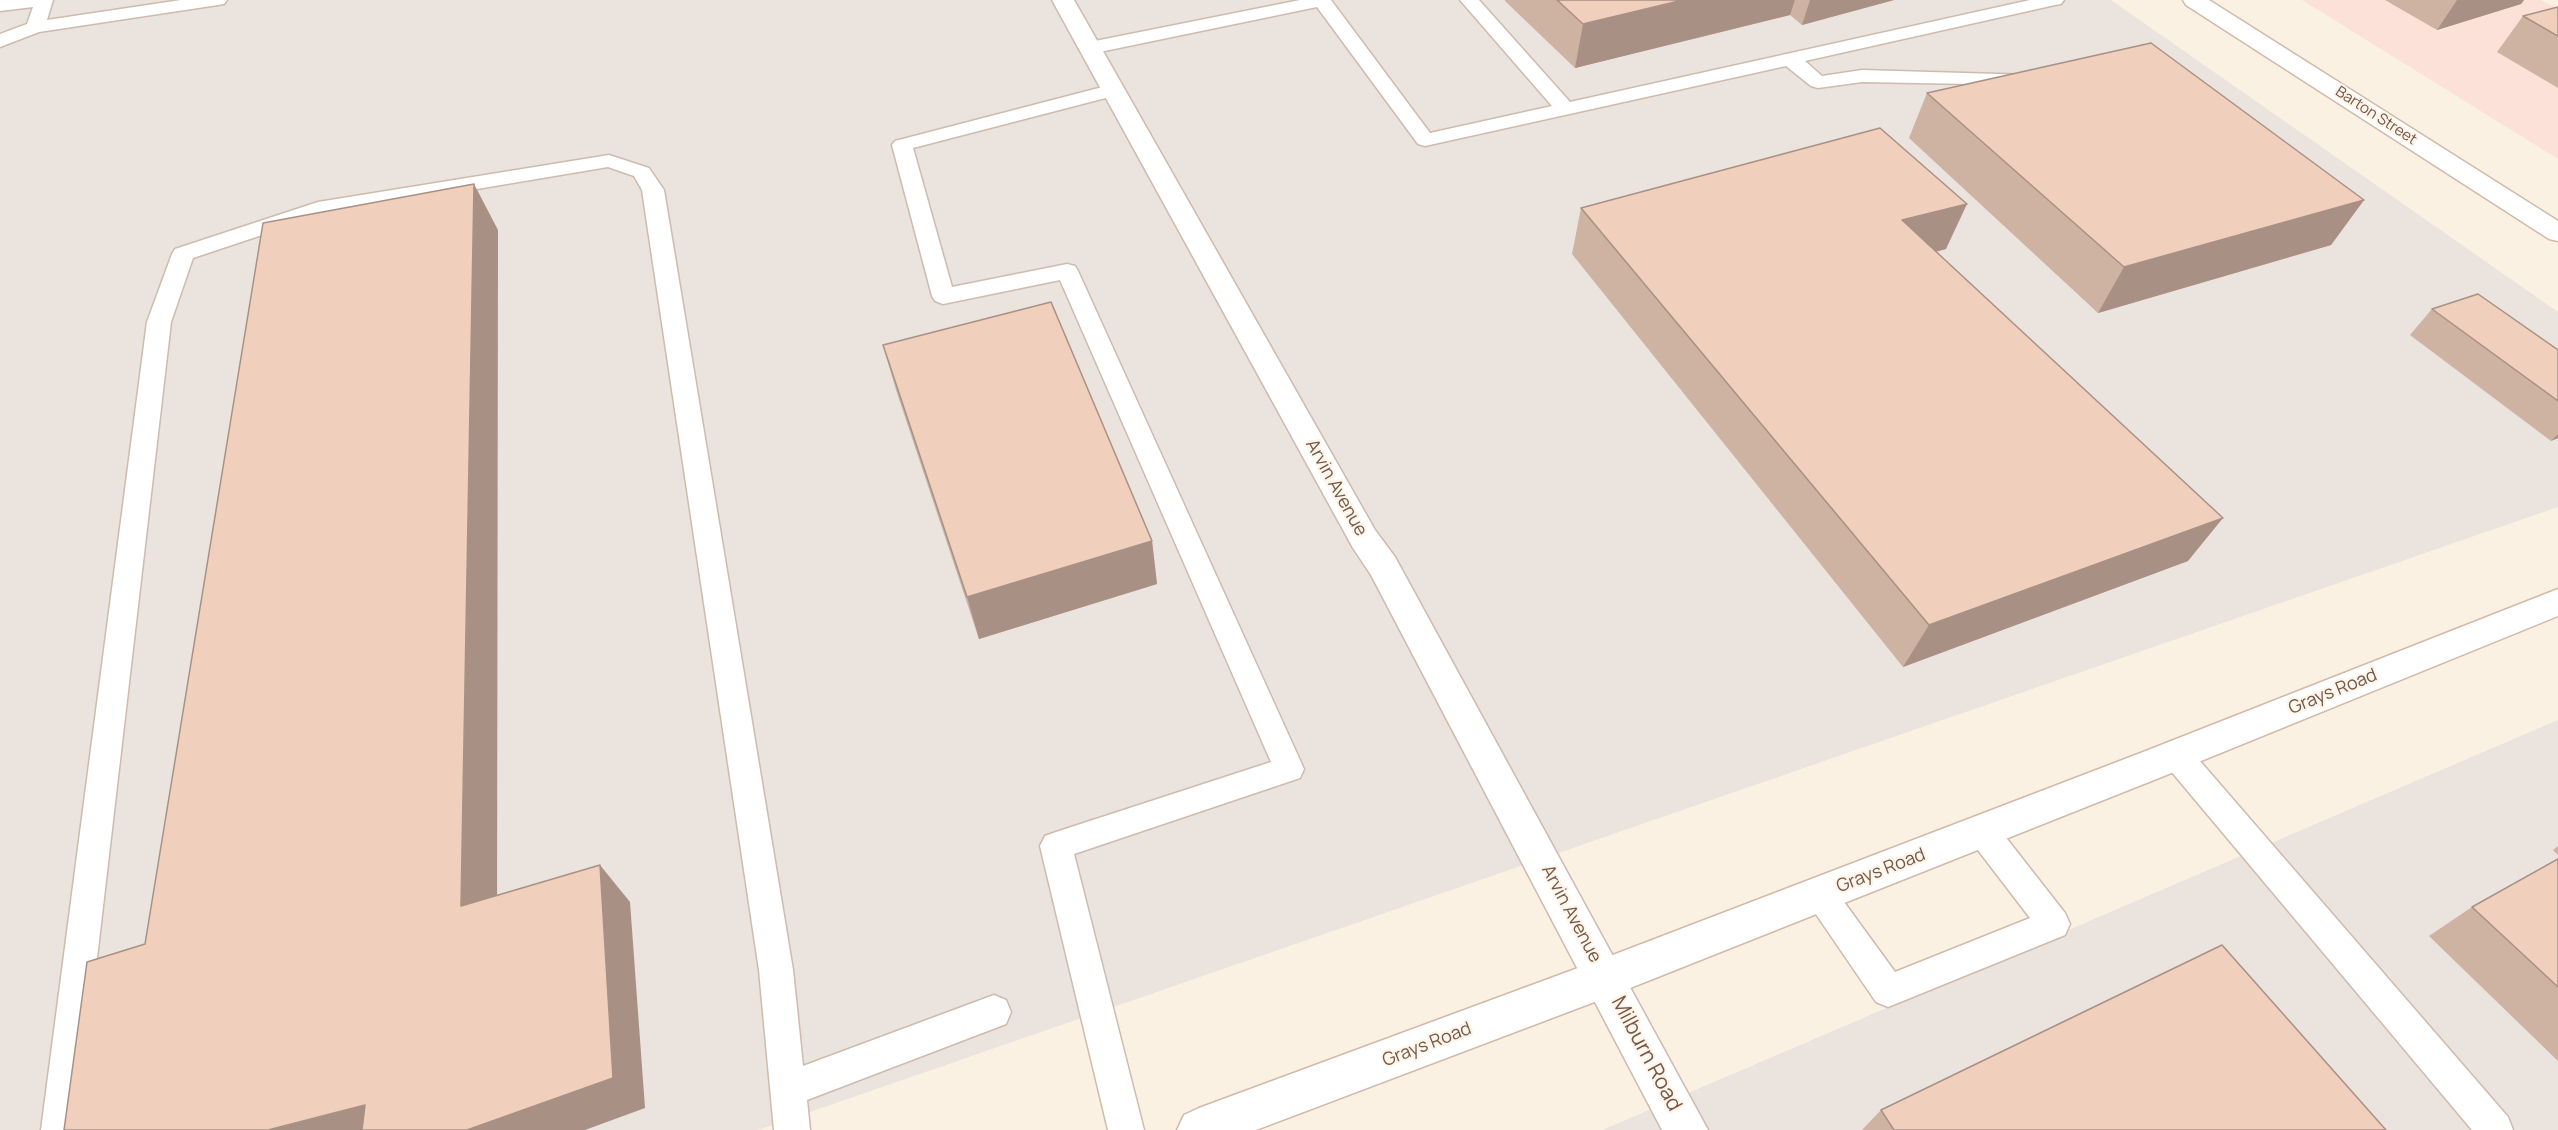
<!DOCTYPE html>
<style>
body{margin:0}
canvas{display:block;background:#fbf1e3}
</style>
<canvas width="2558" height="1130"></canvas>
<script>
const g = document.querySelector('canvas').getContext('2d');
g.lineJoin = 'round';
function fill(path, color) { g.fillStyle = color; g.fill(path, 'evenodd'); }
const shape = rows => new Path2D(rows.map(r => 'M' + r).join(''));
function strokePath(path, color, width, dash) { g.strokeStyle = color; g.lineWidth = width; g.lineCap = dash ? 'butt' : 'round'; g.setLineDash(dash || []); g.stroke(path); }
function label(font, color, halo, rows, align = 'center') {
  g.font = font + ' Manrope,sans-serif'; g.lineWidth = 4.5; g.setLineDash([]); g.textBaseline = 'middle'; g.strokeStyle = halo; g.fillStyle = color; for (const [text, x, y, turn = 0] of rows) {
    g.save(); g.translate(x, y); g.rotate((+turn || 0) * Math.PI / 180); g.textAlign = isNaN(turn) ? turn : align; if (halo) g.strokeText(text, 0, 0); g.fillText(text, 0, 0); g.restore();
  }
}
const commercial = shape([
 [2302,0,2541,0,2558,9,2558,159]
]);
const industrial = shape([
 [0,0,2111,0,2558,312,2558,507,758,1130,0,1130],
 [2558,720,2558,1130,1602,1130]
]);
const lane = shape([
 [0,0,53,0,47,20,181,0,227,0,224,4,218,5,39,32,0,47,0,34,27,24,33,7,0,11,0,0],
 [1300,0,1331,0,1430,133,1552,106,1460,0,1479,0,1570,102,2030,0,2064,0,2061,4,2055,5,1805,61,1822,76,1862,70,2033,75,2036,79,2033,83,2026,85,1862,82,1818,88,1811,86,1786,66,1425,146,1418,144,1317,7,1090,54,1083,52,1080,48,1083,44,1090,42,1300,0],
 [1114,84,1121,86,1124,90,1121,94,913,148,952,287,1067,264,1075,266,1078,271,1304,769,1300,778,1074,854,1144,1130,1108,1130,1040,846,1045,836,1056,832,1271,762,1060,280,943,304,935,301,932,296,892,145,895,141,1114,84],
 [609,155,649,168,664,190,793,970,803,1066,994,995,1006,1000,1011,1012,1006,1024,807,1100,810,1130,774,1130,759,970,642,190,634,176,608,167,322,215,193,258,171,322,77,1130,41,1130,147,322,172,254,175,249,318,202,609,155],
 [2176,742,2187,746,2508,1117,2513,1130,2472,1130,2165,764,2161,755,2165,746,2176,742],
 [1982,817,1993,821,2065,913,2070,924,2065,935,1888,1007,1876,1002,1809,904,1804,894,1809,884,1820,879,1831,884,1895,972,2030,918,1971,841,1966,831,1971,821,1982,817]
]);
const street = shape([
 [1052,0,1074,0,1375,530,1395,557,1708,1130,1662,1130,1371,575,1353,548,1052,0]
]);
const secondary = shape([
 [2183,0,2209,0,2558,221,2558,241,2549,239,2186,5,2183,0],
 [2558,589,2558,616,2164,776,1605,998,1256,1130,1177,1130,1184,1115,1199,1108,1605,958,2138,754,2558,589]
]);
const wall = shape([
 [1505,0,1894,0,1802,25,1790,15,1575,68,1505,1],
 [2385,0,2524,0,2521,4,2437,30],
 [2558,7,2558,88,2497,52,2523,16],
 [1927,93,2364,200,2331,245,2098,313,1909,138],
 [1581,208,1946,249,1936,252,2188,561,1903,667,1572,254],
 [2432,309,2558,350,2558,438,2551,441,2410,335],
 [883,345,1152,541,1157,584,979,639,896,390],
 [2558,846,2558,855,2553,850],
 [2558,859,2558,1061,2429,936,2472,907],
 [1881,1110,2386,1130,1862,1130]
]);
const shadedWall = shape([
 [1683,0,1795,0,1790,15,1575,68,1583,24],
 [1810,0,1894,0,1802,25],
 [2457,0,2524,0,2521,4,2437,30],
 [474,184,498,230,497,942,461,906],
 [2364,200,2331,245,2098,313,2124,267],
 [1967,204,1946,249,1883,265,1902,220],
 [2558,434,2558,438,2551,441],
 [2223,518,2188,561,1903,667,1929,625],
 [1152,541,1157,584,979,639,967,597],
 [600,865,630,902,645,1108,585,1130,467,1130],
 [365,1105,402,1130,268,1130]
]);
const building = shape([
 [1557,0,1683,0,1583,24,1557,0],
 [2558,7,2558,36,2523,16,2558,7],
 [2151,43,2364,200,2124,267,1927,93,2151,43],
 [1880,128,1967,204,1902,220,2223,518,1929,625,1581,208,1880,128],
 [474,184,461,906,600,865,613,1078,467,1130,362,1130,365,1105,268,1130,64,1130,87,962,145,944,263,223,474,184],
 [2478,294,2558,350,2558,401,2432,309,2478,294],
 [1051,302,1152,541,967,597,883,345,1051,302],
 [2558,859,2558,987,2472,907,2558,859],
 [2222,945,2386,1130,1894,1130,1881,1110,2222,945]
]);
const farStreetnames = [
 ["Barton Street",2376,116,33]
];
const streetNames = [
 ["Arvin Avenue",1336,488,61],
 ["Grays Road",2333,692,-22],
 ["Grays Road",1881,871,-21],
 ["Arvin Avenue",1571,914,62],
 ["Grays Road",1427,1045,-21]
];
const nearStreetnames = [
 ["Milburn Road",1646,1054,62]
];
fill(commercial, '#fbe1d7');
fill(industrial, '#ebe3de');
strokePath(lane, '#cebbad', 3);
strokePath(street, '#cebbad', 3);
strokePath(secondary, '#d1baaa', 3);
fill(lane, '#fff');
fill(street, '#fff');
fill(secondary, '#fff');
fill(wall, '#ceb2a2');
fill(shadedWall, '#a89184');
fill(building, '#f0cfbc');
strokePath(building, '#a89184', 1.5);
label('15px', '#72574a', '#fef5e9', farStreetnames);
label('18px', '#72574a', '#fef5e9', streetNames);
label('21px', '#72574a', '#fef5e9', nearStreetnames);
</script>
